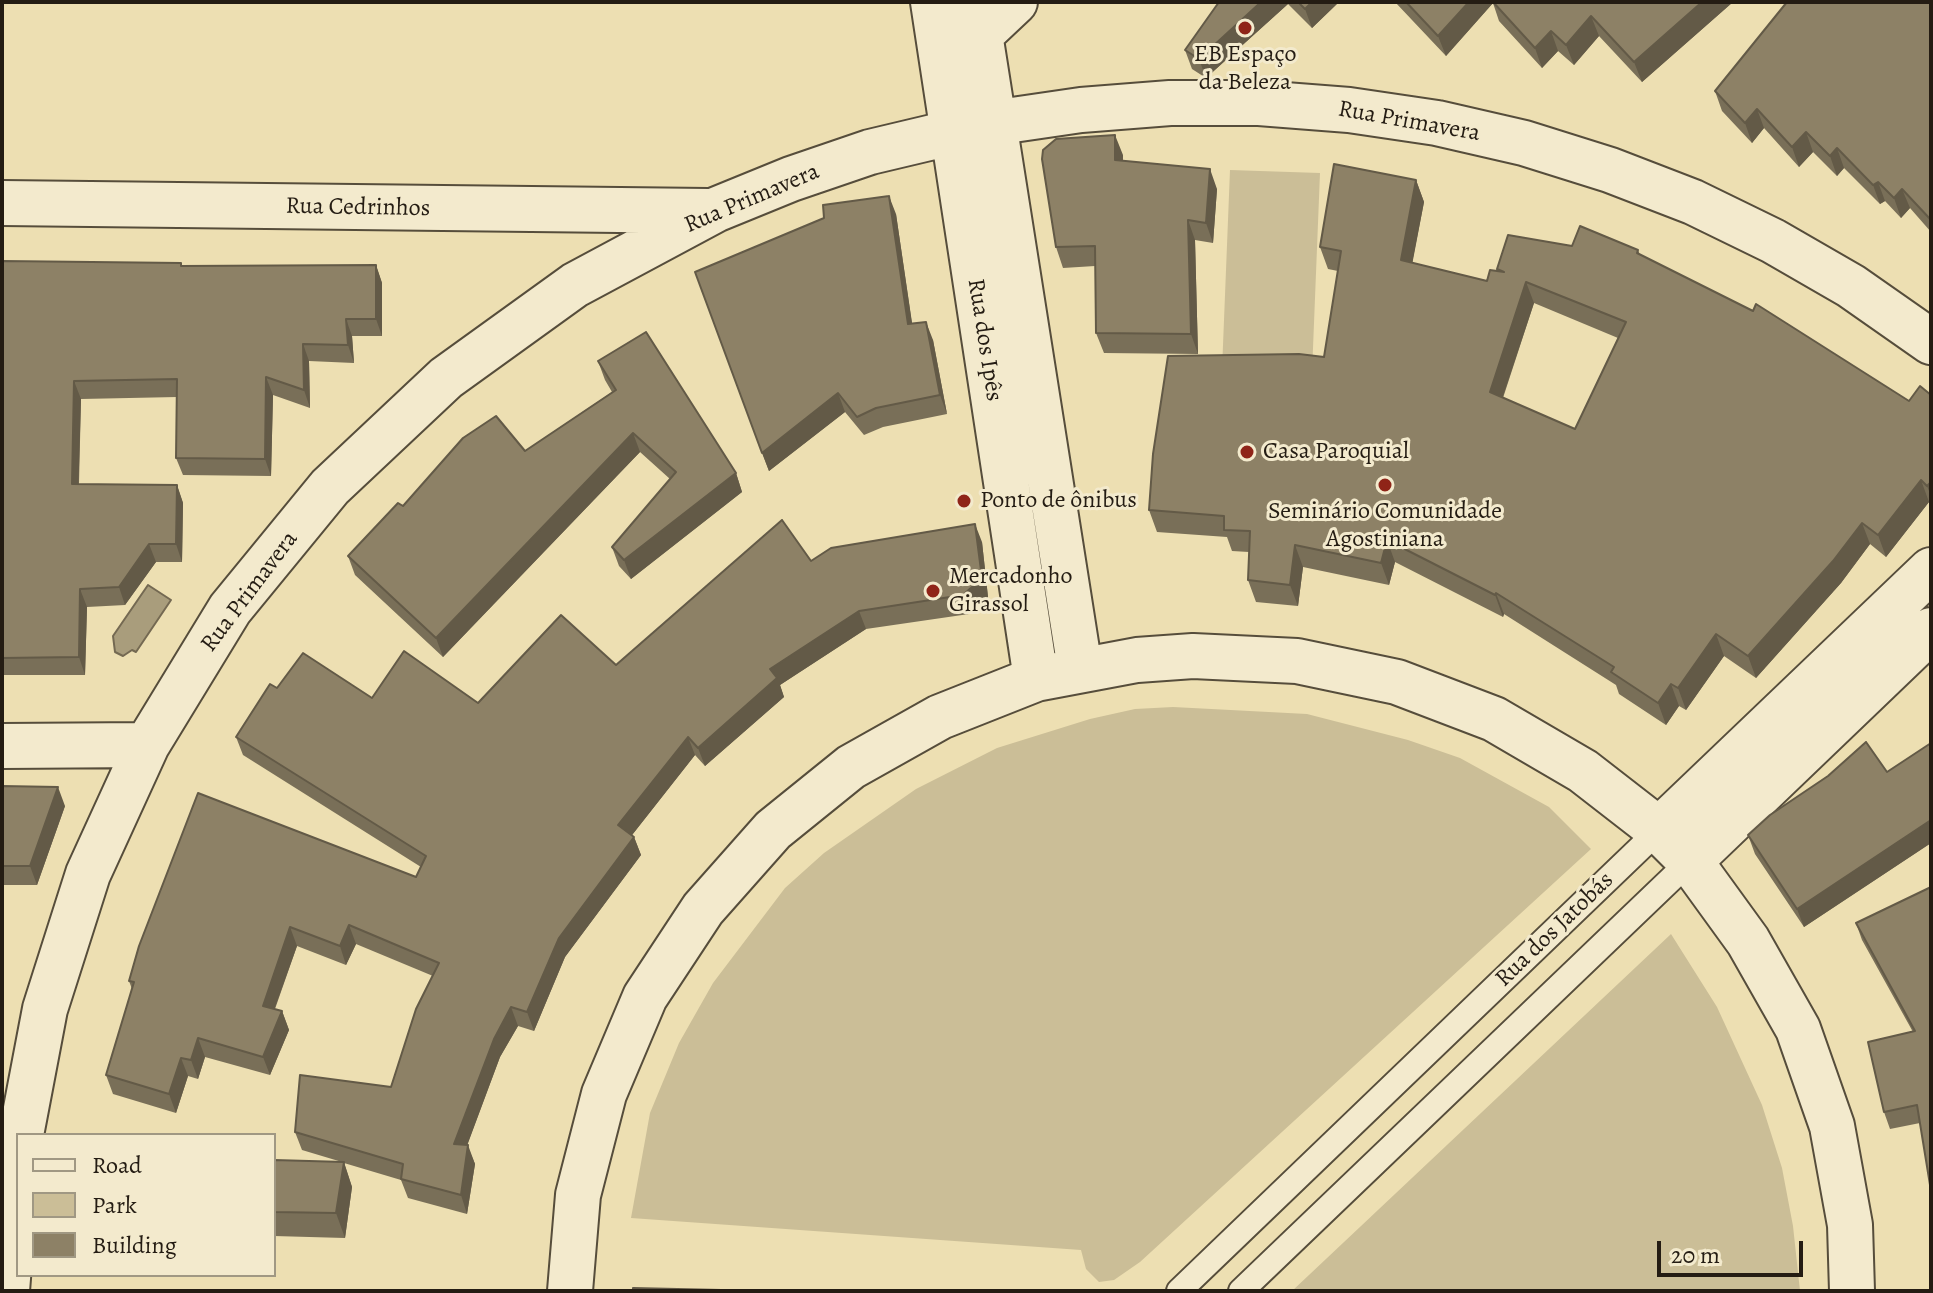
<!DOCTYPE html>
<meta charset="utf-8">
<style>
body{margin:0}
#map{position:relative;width:1933px;height:1293px;overflow:hidden;background:#eddfb2;font-family:Alegreya,serif}
canvas{display:block}
.frame{position:absolute;inset:0;border:4px solid #241c13;pointer-events:none}
.legend{position:absolute;left:16px;top:1133px;width:260px;height:144px;box-sizing:border-box;background:#f3eacd;border:2px solid #a09883;margin:0;padding:10px 14px;list-style:none;font-size:24px;color:#241c13}
.legend li{display:flex;align-items:center;gap:16px;height:40px}
.legend b{width:40px;border:2px solid #a09883}
.scale{position:absolute;left:1657px;top:1241px;width:146px;height:36px;box-sizing:border-box;border:4px solid #241c13;border-top:0;padding-left:10px;font-size:24px;line-height:28px;white-space:nowrap;color:#241c13;-webkit-text-stroke:6px #f3eacd;paint-order:stroke}
</style>
<div id="map">
<canvas width="1933" height="1293"></canvas>
<div class="frame"></div>
<ul class="legend">
<li><b style="height:10px;background:#f3eacd"></b>Road</li>
<li><b style="height:22px;background:#cbbe97"></b>Park</li>
<li><b style="height:22px;background:#8d8166"></b>Building</li>
</ul>
<div class="scale">20 m</div>
</div>
<script>
const g = document.querySelector('canvas').getContext('2d');
g.lineJoin = 'round';
function fill(path, color) { g.fillStyle = color; g.fill(path, 'evenodd'); }
const shape = rows => new Path2D(rows.map(r => 'M' + r).join(''));
function strokePath(path, color, width, dash) { g.strokeStyle = color; g.lineWidth = width; g.lineCap = dash ? 'butt' : 'round'; g.setLineDash(dash || []); g.stroke(path); }
function label(font, color, halo, rows, align = 'center') {
  g.font = font + ' Alegreya,serif'; g.lineWidth = 6; g.setLineDash([]); g.textBaseline = 'middle'; g.strokeStyle = halo; g.fillStyle = color; for (const [text, x, y, turn = 0] of rows) {
    g.save(); g.translate(x, y); g.rotate((+turn || 0) * Math.PI / 180); g.textAlign = isNaN(turn) ? turn : align; if (halo) g.strokeText(text, 0, 0); g.fillText(text, 0, 0); g.restore();
  }
}
const green = shape([
 [1230,170,1320,173,1312,373,1222,370],
 [1173,707,1307,714,1408,740,1460,758,1549,807,1591,849,1140,1262,1114,1280,1099,1282,1086,1269,1081,1250,631,1218,650,1113,679,1043,713,983,785,888,824,853,916,789,997,748,1090,719,1135,709],
 [1671,934,1717,1007,1762,1105,1782,1168,1793,1226,1800,1291,1292,1291]
]);
const water = shape([
 [148,585,171,600,136,652,132,650,123,656,115,652,113,636,148,585]
]);
const lane = shape([
 [1179,1291,1659,830],
 [1241,1291,1690,861]
]);
const street = shape([
 [933,2,1036,679],
 [975,2,1080,669],
 [964,50,1015,2],
 [2,203,708,211],
 [2,746,147,745],
 [1659,830,1931,570],
 [1690,861,1931,630],
 [21,1135,45,1009,88,874,147,745,230,609,330,487,446,378,575,285,715,210,791,179,870,152,992,123,1081,110,1170,103,1259,103,1349,110,1437,123,1524,143,1610,170,1693,202,1773,241,1851,286,1931,342],
 [7,1291,18,1149],
 [570,1291,578,1195,604,1094,645,997,703,909,773,830,851,767,940,717,1036,679,1137,660,1193,656,1297,661,1397,682,1494,719,1583,771,1659,830,1690,861,1748,941,1798,1029,1832,1126,1850,1225,1852,1291]
]);
const wall = shape([
 [1219,2,1339,2,1312,28,1288,4,1206,78,1192,69,1185,50],
 [1395,2,1733,2,1642,82,1599,36,1574,65,1558,51,1542,68,1499,21,1493,3,1446,56],
 [1931,2,1931,232,1910,208,1901,218,1885,201,1880,204,1844,168,1837,176,1813,152,1799,167,1764,128,1752,143,1722,111,1715,91],
 [1123,155,1123,161,1217,189,1213,243,1195,240,1198,354,1104,353,1096,333,1095,266,1063,268,1056,247],
 [1416,180,1424,202,1412,263,1487,281,1497,271,1497,269,1572,246,1638,250,1640,255,1909,401,1931,395,1931,504,1929,502,1886,557,1870,544,1841,583,1756,678,1724,656,1686,710,1679,706,1666,725,1619,694,1616,685,1504,614,1503,617,1395,562,1389,585,1303,567,1298,606,1256,602,1248,580,1249,552,1232,551,1227,537,1157,532,1149,510,1324,357,1338,271,1328,269,1320,247],
 [1534,303,1618,338,1575,429,1503,398],
 [896,214,912,324,933,340,947,414,883,427,864,435,845,412,769,471,695,272],
 [2,261,182,266,376,265,382,283,382,336,352,336,354,363,309,361,310,408,273,395,271,476,183,475,176,458,177,397,81,399,79,484,177,485,183,503,182,562,156,562,125,605,87,607,85,675,2,675],
 [598,361,736,473,742,492,631,579,619,566,612,547,670,479,640,452,443,657,355,575,348,556,403,506,525,451,612,392,605,380],
 [982,542,988,597,969,614,866,629,780,685,784,697,705,766,695,755,632,835,634,837,641,855,565,957,534,1031,518,1026,500,1057,467,1145,475,1164,467,1214,408,1198,401,1180,344,1163,352,1187,345,1238,274,1236,274,1160,342,1162,302,1150,295,1132,391,1087,433,976,356,944,346,965,297,946,275,1009,282,1011,289,1030,270,1075,205,1057,198,1079,188,1076,176,1113,113,1094,106,1075,132,989,129,981,416,877,421,867,243,755,236,737,277,688,372,698,478,703,616,665,811,561],
 [1931,743,1931,843,1804,927,1755,854,1748,835,1887,772],
 [2,786,65,806,37,885,2,885],
 [1931,887,1920,1123,1890,1129,1884,1112,1913,1032,1862,940,1856,923]
]);
const shadedWall = shape([
 [1261,2,1287,2,1288,4,1206,78,1199,59],
 [1312,2,1339,2,1312,28,1305,9],
 [1469,2,1492,2,1493,3,1446,56,1438,36],
 [1702,2,1733,2,1642,82,1634,62],
 [1591,16,1599,36,1574,65,1566,45],
 [1551,31,1558,51,1542,68,1535,48],
 [1757,109,1764,128,1752,143,1745,123],
 [1806,132,1813,152,1799,167,1792,147],
 [1115,135,1123,155,1122,180,1115,160],
 [1837,148,1844,168,1837,176,1830,156],
 [1210,169,1217,189,1213,243,1206,223],
 [1416,180,1424,202,1409,281,1401,260],
 [1878,182,1885,201,1880,204,1873,185],
 [1902,189,1910,208,1901,218,1894,198],
 [889,196,896,214,915,343,908,324],
 [1188,220,1195,240,1198,354,1191,334],
 [376,265,382,283,382,336,376,319],
 [1526,282,1534,303,1497,414,1490,392],
 [346,319,352,336,354,363,348,345],
 [926,322,933,340,947,414,940,395],
 [303,344,309,361,310,408,304,390],
 [266,377,273,395,271,476,265,459],
 [74,381,81,399,78,501,72,484],
 [838,393,845,412,769,471,762,453],
 [633,433,640,452,443,657,436,638],
 [736,473,742,492,631,579,624,560],
 [1921,480,1929,502,1886,557,1878,535],
 [1931,482,1931,496,1927,486],
 [177,485,183,503,182,562,176,544],
 [1862,523,1870,544,1841,583,1756,678,1748,656],
 [975,524,982,542,988,597,969,614,963,595],
 [1387,540,1395,562,1389,585,1381,563],
 [149,544,156,562,125,605,119,587],
 [1295,545,1303,567,1298,606,1290,585],
 [80,589,87,607,85,675,79,657],
 [1496,593,1504,614,1503,617,1495,595],
 [859,611,866,629,780,685,784,697,705,766,698,748,770,669],
 [1716,634,1724,656,1686,710,1678,688],
 [1671,684,1679,706,1666,725,1658,703],
 [688,737,695,755,625,844,618,825],
 [58,787,65,806,37,885,30,866],
 [1931,820,1931,843,1804,927,1797,909],
 [634,837,641,855,565,957,534,1031,527,1012,559,938],
 [349,925,356,944,346,965,340,946],
 [290,927,297,946,269,1024,263,1006],
 [511,1007,518,1026,500,1057,461,1162,454,1144,494,1039],
 [282,1011,289,1030,270,1075,263,1057],
 [198,1038,205,1057,198,1079,191,1060],
 [181,1058,188,1076,176,1113,169,1094],
 [468,1145,475,1164,467,1214,461,1195],
 [344,1162,352,1187,345,1238,336,1213]
]);
const building = shape([
 [1219,2,1261,2,1199,59,1185,50,1219,2],
 [1298,2,1312,2,1305,9,1298,2],
 [1406,2,1469,2,1438,36,1406,2],
 [1493,2,1702,2,1634,62,1591,16,1566,45,1551,31,1535,48,1493,2],
 [1787,2,1931,2,1931,220,1902,189,1894,198,1878,182,1873,185,1837,148,1830,156,1806,132,1792,147,1757,109,1745,123,1715,91,1787,2],
 [1115,135,1115,160,1210,169,1206,223,1188,220,1191,334,1096,333,1095,246,1056,247,1042,159,1043,150,1056,139,1115,135],
 [1334,164,1416,180,1401,260,1487,281,1490,270,1504,272,1497,269,1508,235,1572,246,1580,226,1638,250,1637,253,1753,311,1756,304,1909,401,1920,386,1931,395,1931,482,1927,486,1921,480,1878,535,1862,523,1833,561,1748,656,1716,634,1678,688,1671,684,1658,703,1611,672,1614,667,1496,593,1495,595,1387,540,1381,563,1295,545,1290,585,1248,580,1250,531,1224,530,1224,516,1149,510,1153,454,1168,356,1299,354,1324,357,1341,251,1320,247,1334,164],
 [1526,282,1626,322,1575,429,1490,392,1526,282],
 [889,196,908,324,926,322,940,395,876,408,857,417,838,393,762,453,695,272,824,218,823,205,889,196],
 [2,261,181,263,181,266,376,265,376,319,346,319,348,345,303,344,304,390,266,377,265,459,176,458,177,379,74,381,72,484,177,485,176,544,149,544,119,587,80,589,79,657,2,658,2,261],
 [646,332,736,473,624,560,612,547,676,472,633,433,436,638,348,556,398,503,403,506,463,438,496,416,525,451,616,390,598,361,646,332],
 [782,520,811,561,831,548,975,524,982,578,963,595,859,611,770,669,777,678,698,748,688,737,618,825,634,837,559,938,527,1012,511,1007,494,1039,454,1144,468,1145,461,1195,401,1179,403,1164,295,1132,300,1075,391,1087,416,1009,439,963,349,925,340,946,290,927,263,1006,282,1011,263,1057,198,1038,191,1060,181,1058,169,1094,106,1075,134,982,129,981,139,946,198,793,416,877,426,856,236,737,270,684,277,688,303,653,372,698,404,651,478,703,561,615,616,665,782,520],
 [1866,742,1887,772,1931,743,1931,820,1797,909,1748,835,1770,815,1828,776,1866,742],
 [2,786,58,787,30,866,2,866,2,786],
 [1931,887,1931,1191,1917,1105,1884,1112,1868,1042,1915,1031,1856,923,1931,887],
 [274,1160,344,1162,336,1213,274,1212,274,1160],
 [633,1288,766,1291,633,1291,633,1288]
]);
const markers = [
 [1245,28,8,"#8f2418"],
 [1247,452,8,"#8f2418"],
 [1385,485,8,"#8f2418"],
 [964,501,8,"#8f2418"],
 [933,591,8,"#8f2418"]
];
const poiNames = [
 ["EB Espaço",1245,55,"center"],
 ["da Beleza",1245,83,"center"],
 ["Casa Paroquial",1263,452],
 ["Ponto de ônibus",980,501],
 ["Seminário Comunidade",1385,512,"center"],
 ["Agostiniana",1385,540,"center"],
 ["Mercadonho",949,577],
 ["Girassol",949,605]
];
const streetNames = [
 ["Rua Primavera",1409,122,10],
 ["Rua Primavera",752,199,-23],
 ["Rua Cedrinhos",358,208,1],
 ["Rua dos Ipês",984,340,81],
 ["Rua Primavera",250,592,-53],
 ["Rua dos Jatobás",1555,930,-44]
];
fill(green, '#cbbe97');
fill(water, '#a99d7c');
strokePath(water, '#746952', 2);
strokePath(lane, '#564d3b', 28);
strokePath(street, '#564d3b', 48);
strokePath(lane, '#f3eacd', 24);
strokePath(street, '#f3eacd', 44);
fill(wall, '#796f58');
fill(shadedWall, '#635a47');
fill(building, '#8d8166');
strokePath(building, '#635a47', 2);
for (const [x, y, r, color] of markers) { const dot = new Path2D(); dot.arc(x, y, r, 0, 2 * Math.PI); g.fillStyle = color; g.fill(dot); strokePath(dot, '#f3eacd', 3); }
label('24px', '#241c13', '#f3eacd', poiNames, 'left');
label('24px', '#241c13', '#f3eacd', streetNames);
</script>
